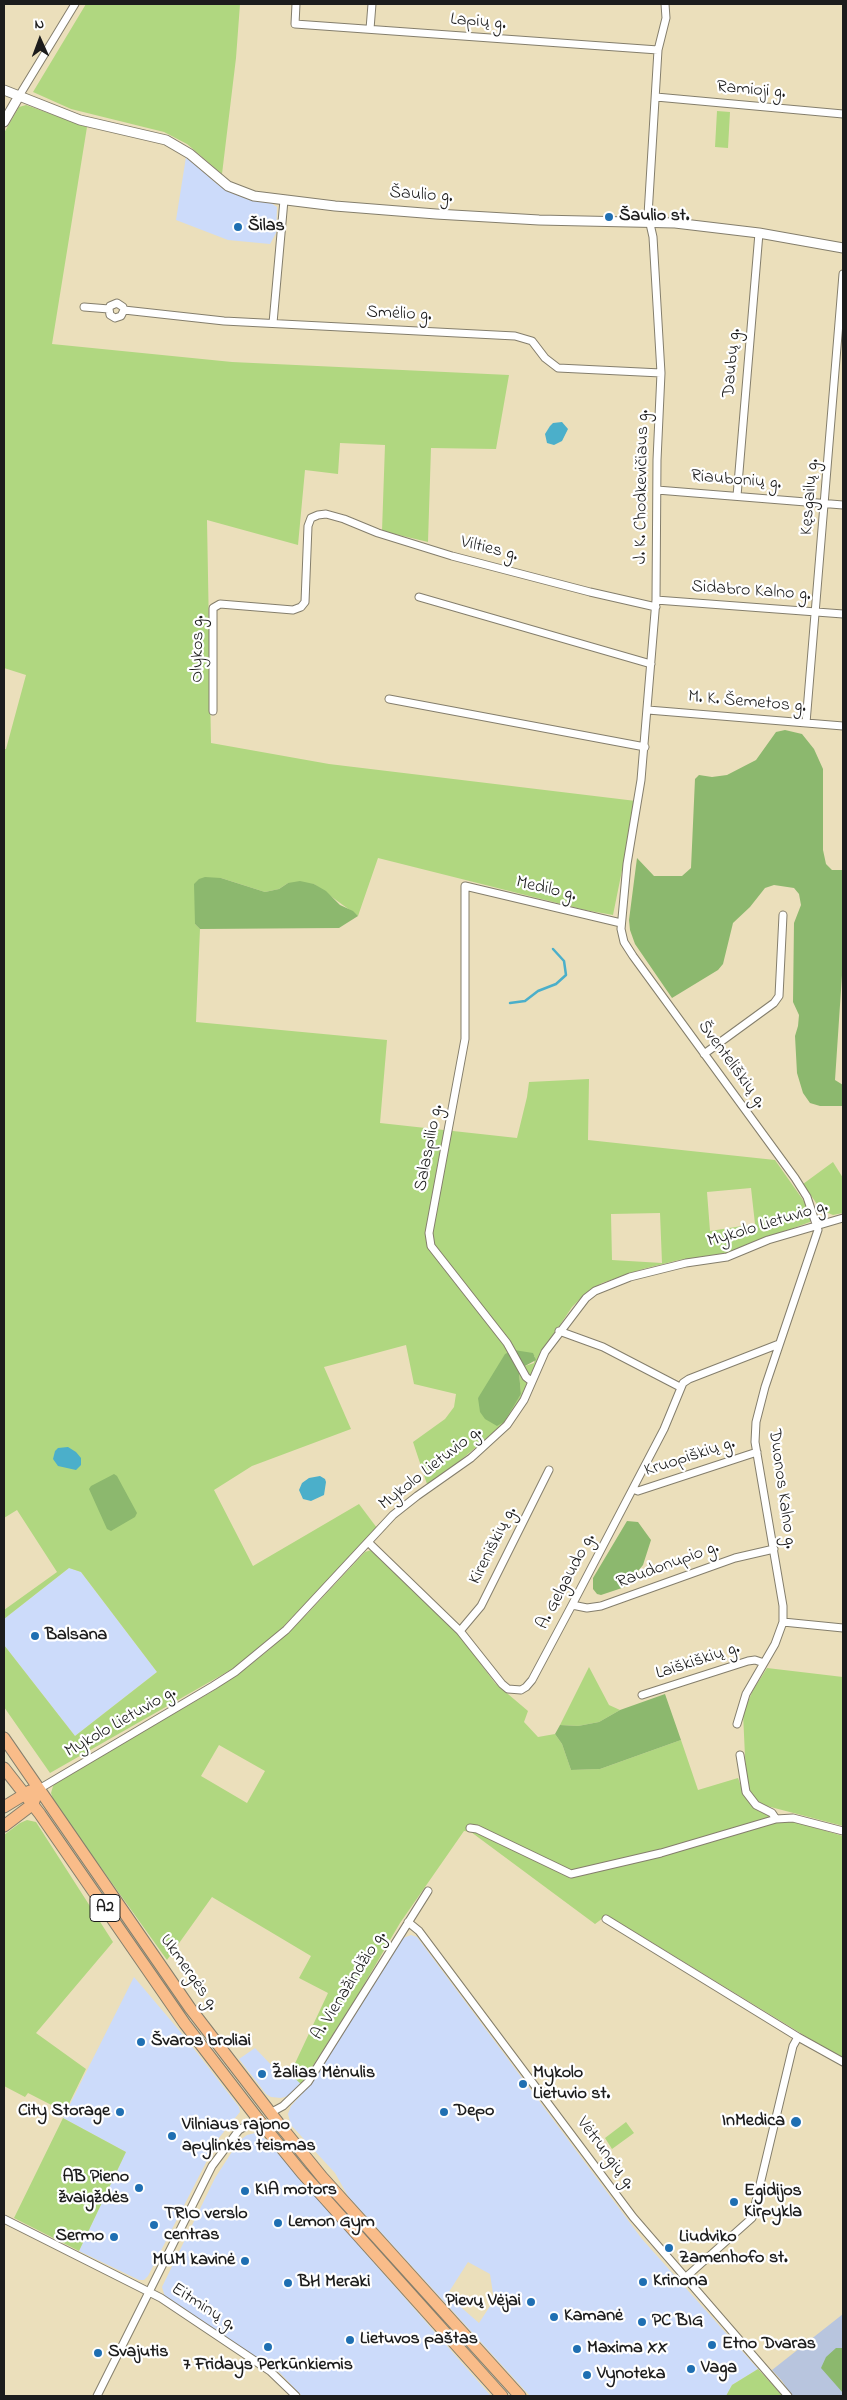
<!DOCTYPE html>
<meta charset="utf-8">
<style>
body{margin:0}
#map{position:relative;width:847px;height:2400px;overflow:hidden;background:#ebdfbb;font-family:"Indie Flower",sans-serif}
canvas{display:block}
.frame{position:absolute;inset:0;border:5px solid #1c1c1c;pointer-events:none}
.north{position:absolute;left:15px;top:15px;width:50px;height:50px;-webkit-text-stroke:4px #fff;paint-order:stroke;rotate:358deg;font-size:14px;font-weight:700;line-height:20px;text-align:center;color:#1c1c1c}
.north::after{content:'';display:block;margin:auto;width:18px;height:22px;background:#1c1c1c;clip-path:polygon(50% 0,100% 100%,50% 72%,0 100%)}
</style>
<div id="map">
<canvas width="847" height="2400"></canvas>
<div class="frame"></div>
<div class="north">N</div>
</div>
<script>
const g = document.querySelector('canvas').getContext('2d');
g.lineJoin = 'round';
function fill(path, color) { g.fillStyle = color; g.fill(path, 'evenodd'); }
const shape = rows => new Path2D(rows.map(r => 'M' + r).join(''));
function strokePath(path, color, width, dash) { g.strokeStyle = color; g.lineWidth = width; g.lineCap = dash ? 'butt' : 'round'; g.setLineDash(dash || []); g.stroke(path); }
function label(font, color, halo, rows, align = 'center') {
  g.font = font + ' "Indie Flower",sans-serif'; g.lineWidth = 4.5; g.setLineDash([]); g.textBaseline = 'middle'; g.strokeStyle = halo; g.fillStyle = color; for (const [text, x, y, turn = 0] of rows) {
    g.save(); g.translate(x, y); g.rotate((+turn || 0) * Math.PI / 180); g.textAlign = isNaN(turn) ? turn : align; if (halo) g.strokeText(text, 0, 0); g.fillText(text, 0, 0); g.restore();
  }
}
const built = shape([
 [186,157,217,184,234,194,271,203,277,207,276,233,270,244,228,240,176,220],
 [69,1568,81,1572,157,1672,75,1736,4,1645,4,1619],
 [411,1935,417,1937,642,2239,758,2369,732,2385,726,2396,530,2396,348,2196,335,2173,291,2125,288,2114,291,2106,308,2087,401,1939],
 [468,2262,490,2274,494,2300,479,2323,447,2295],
 [134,1977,184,2036,239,2107,240,2112,218,2139,148,2276,144,2280,139,2280,79,2251,126,2152,63,2118],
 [255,2048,278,2072,284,2067,301,2084,288,2096,281,2098,271,2097,266,2094,239,2059],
 [255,2133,265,2139,491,2396,302,2396,280,2373,165,2297,162,2287,215,2178,239,2141,247,2135]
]);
const industrial = shape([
 [843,2314,843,2396,792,2396,782,2381,772,2370]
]);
const green = shape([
 [86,4,240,4,236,58,222,174,187,144,164,132,71,109,33,92],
 [26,105,87,127,52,344,232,362,509,375,496,449,431,448,428,542,382,531,385,445,340,443,338,474,305,470,298,545,207,520,211,743,329,764,636,801,613,915,585,910,378,858,358,916,314,884,288,883,279,889,265,892,221,878,195,912,195,924,200,929,196,1022,387,1040,380,1123,517,1138,527,1097,529,1082,589,1079,588,1140,775,1160,808,1207,811,1219,810,1222,726,1253,679,1260,643,1269,602,1283,587,1292,572,1307,548,1343,534,1368,521,1399,507,1421,449,1470,427,1484,413,1442,445,1419,454,1407,456,1394,414,1384,406,1345,324,1367,351,1429,252,1466,214,1490,253,1566,359,1504,377,1528,281,1629,234,1668,50,1773,4,1707,4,1645,75,1736,157,1672,81,1572,69,1568,4,1619,4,1610,57,1572,17,1510,4,1518,4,749,6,749,26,675,4,668,4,133,19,107],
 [751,1188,755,1224,710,1231,707,1192],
 [660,1213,662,1263,612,1260,611,1214],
 [535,1356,534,1363,525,1366,519,1373,521,1394,500,1424,478,1398],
 [717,111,730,112,728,148,715,147],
 [833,1162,843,1178,843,1213,833,1215,821,1210,803,1184],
 [371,1550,376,1552,456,1631,495,1683,528,1711,524,1722,538,1737,555,1734,562,1744,571,1770,600,1769,681,1740,698,1790,738,1778,745,1797,753,1807,762,1812,843,1836,843,2059,607,1915,595,1924,471,1832,464,1831,400,1923,352,2005,301,2084,290,2074,328,1993,299,1978,311,1956,212,1897,167,1960,54,1802,51,1793,53,1786,56,1782,213,1691,244,1670,270,1649,308,1613,365,1552],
 [219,1745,265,1771,247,1803,201,1776],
 [589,1667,609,1705,620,1710,599,1722,578,1726,560,1725],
 [767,1668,843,1677,843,1826,763,1805,755,1798,749,1789,746,1778,743,1713,753,1690],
 [27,1820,36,1822,113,1942,36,2033,86,2069,65,2112,28,2093,25,2097,4,2086,4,1835,20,1823],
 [63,2118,126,2152,79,2251,14,2218],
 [626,2122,634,2133,612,2149,605,2138],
 [758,2369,783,2396,726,2396,732,2385]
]);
const forest = shape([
 [785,730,802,734,814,749,823,769,823,850,826,864,832,870,843,870,843,960,835,1080,843,1085,843,1106,820,1106,810,1103,803,1093,797,1073,795,1036,798,1026,799,1015,793,1002,794,923,801,905,799,894,794,888,774,885,765,888,750,907,733,923,723,964,718,970,672,998,635,944,630,930,629,920,637,858,654,876,682,876,691,868,695,779,699,775,712,777,727,775,756,760,776,732],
 [205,877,221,878,265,892,279,889,288,883,300,881,314,884,326,891,340,905,353,911,358,916,339,928,200,929,195,924,194,884,199,879],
 [514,1350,533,1353,536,1360,525,1366,519,1373,521,1394,504,1422,497,1426,485,1419,480,1412,478,1398,505,1354],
 [114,1474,117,1476,137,1513,135,1517,111,1531,107,1529,89,1489,91,1486],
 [627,1521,638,1522,651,1540,643,1565,625,1587,601,1595,597,1594,593,1589,593,1578],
 [665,1694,681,1740,600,1769,571,1770,562,1744,555,1734,560,1725,578,1726,599,1722,620,1710],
 [836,2348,843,2348,843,2393,821,2368,826,2357]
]);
const water = shape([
 [562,422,568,429,562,441,554,445,547,443,545,434,550,426,553,423],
 [68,1447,76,1452,81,1458,81,1465,76,1470,58,1466,53,1459,55,1451,58,1448],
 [320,1476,325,1479,326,1482,324,1495,311,1501,303,1499,299,1490,302,1483,309,1478]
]);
const stream = shape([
 [510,1003,525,1001,538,991,556,984,566,975,564,961,553,949]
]);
const minor = shape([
 [296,4,295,24,658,50],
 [665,4,666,18,658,50,648,215,653,237,661,373,657,460,656,600,641,780,627,864,621,929,624,942,633,956,795,1178,807,1197,818,1230,765,1387,756,1422,755,1442,783,1606,783,1622,775,1644,746,1694,737,1724],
 [370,29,372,4],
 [19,96,75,4],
 [656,97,843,114],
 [84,307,109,309],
 [109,309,110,315,115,318,121,316,124,310],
 [109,309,110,306,117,303,123,307,124,310],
 [124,310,224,321,515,336,532,341,545,358,558,368,661,373],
 [273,323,284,200],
 [657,490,843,505],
 [737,496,759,233],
 [419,597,651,664],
 [656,600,843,614],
 [389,699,645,747],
 [648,710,843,726],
 [213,711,213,608,220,604,293,610,301,607,305,602,308,526,311,518,318,515,326,514,344,519,378,533,452,556,590,592,656,607],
 [806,723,843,274],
 [704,1054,774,1003,779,996,783,915],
 [559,1331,603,1347,680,1387],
 [531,1381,526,1377,507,1343,431,1246,429,1233,465,1039,465,886,621,923],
 [633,1489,638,1491,757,1452],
 [368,1542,460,1631,502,1684,508,1689,521,1690,526,1687,532,1680,572,1605,664,1429,683,1383,689,1379,779,1344],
 [572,1605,587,1608,601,1606,735,1558,774,1549],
 [783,1622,843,1628],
 [460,1631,481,1606,549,1470],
 [642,1695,748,1661,755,1660,764,1663],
 [740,1755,746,1792,756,1805,772,1813,776,1819,793,1818,843,1831],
 [39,1789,213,1686,235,1672,286,1630,393,1515,417,1496,471,1458,507,1425,524,1400,545,1352,586,1298,595,1291,630,1277,686,1263,727,1257,768,1240,843,1218],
 [470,1828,477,1829,571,1874,661,1853,776,1819],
 [606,1919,798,2037,843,2062],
 [408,1922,419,1931,633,2217,788,2396],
 [270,2113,283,2106,308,2082,428,1891],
 [4,2219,161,2298,270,2371,296,2396],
 [686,2277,752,2218,793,2046,798,2037],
 [97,2396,212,2166,239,2130,258,2119]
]);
const tertiary = shape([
 [4,90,80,120,166,140,190,154,228,186,254,196,335,206,436,214,539,220,675,223,759,233,843,248],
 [4,122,19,96]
]);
const trunk = shape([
 [4,1738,190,2008,283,2129,322,2177,520,2396],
 [4,1768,40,1814,185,2024,258,2119,302,2173,502,2396],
 [4,1807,30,1791],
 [4,1826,33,1804,35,1798]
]);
const markers = [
 [609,217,5,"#1f6fb2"],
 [238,227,5,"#1f6fb2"],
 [35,1636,5,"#1f6fb2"],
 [141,2042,5,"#1f6fb2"],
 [262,2074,5,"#1f6fb2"],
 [523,2084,5,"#1f6fb2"],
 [120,2112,5,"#1f6fb2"],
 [444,2112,5,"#1f6fb2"],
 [796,2122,6,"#1f6fb2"],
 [172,2136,5,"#1f6fb2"],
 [139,2188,5,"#1f6fb2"],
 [245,2191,5,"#1f6fb2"],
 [734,2202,5,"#1f6fb2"],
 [278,2223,5,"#1f6fb2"],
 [154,2225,5,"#1f6fb2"],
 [114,2237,5,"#1f6fb2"],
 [669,2248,5,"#1f6fb2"],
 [245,2261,5,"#1f6fb2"],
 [643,2282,5,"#1f6fb2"],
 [288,2283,5,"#1f6fb2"],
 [531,2302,5,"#1f6fb2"],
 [554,2317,5,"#1f6fb2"],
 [642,2322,5,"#1f6fb2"],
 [350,2340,5,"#1f6fb2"],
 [712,2345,5,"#1f6fb2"],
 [268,2347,5,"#1f6fb2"],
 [577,2349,5,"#1f6fb2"],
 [98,2353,5,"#1f6fb2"],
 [691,2369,5,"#1f6fb2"],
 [587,2375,5,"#1f6fb2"]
];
const shields = [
 [105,1908,30]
];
const shieldNames = [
 ["A2",105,1908]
];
const streetNames = [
 ["Lapių g.",478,23,5],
 ["Ramioji g.",751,91,5],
 ["Šaulio g.",421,196,4],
 ["Smėlio g.",399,315,3],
 ["Daubų g.",733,363,-85],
 ["Riaubonių g.",736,481,5],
 ["J. K. Chodkevičiaus g.",643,487,-89],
 ["Kęsgailų g.",811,497,-85],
 ["Vilties g.",489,550,14],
 ["Sidabro Kalno g.",751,592,4],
 ["Olykos g.",199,649,-89],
 ["M. K. Šemetos g.",747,703,5],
 ["Medilo g.",546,890,13],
 ["Šventeliškių g.",731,1065,54],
 ["Salaspilio g.",430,1148,-79],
 ["Mykolo Lietuvio g.",768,1225,-17],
 ["Kruopiškių g.",690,1458,-18],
 ["Mykolo Lietuvio g.",431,1469,-38],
 ["Duonos Kalno g.",781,1489,82],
 ["Kireniškių g.",494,1546,-63],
 ["Raudonupio g.",668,1566,-20],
 ["A. Gelgaudo g.",567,1582,-62],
 ["Laiškiškių g.",698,1662,-18],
 ["Mykolo Lietuvio g.",121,1723,-30],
 ["Ukmergės g.",188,1973,55],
 ["A. Vienažindžio g.",350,1986,-58],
 ["Vėtrungių g.",605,2154,53],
 ["Eitminų g.",203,2308,33]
];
const poiNames = [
 ["Šaulio st.",619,217],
 ["Šilas",248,227],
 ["Balsana",45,1636],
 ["Švaros broliai",151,2042],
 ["Žalias Mėnulis",272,2074],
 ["Mykolo",533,2074],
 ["Lietuvio st.",533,2095],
 ["City Storage",110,2112,"right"],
 ["Depo",454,2112],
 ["InMedica",785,2122,"right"],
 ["Vilniaus rajono",182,2126],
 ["apylinkės teismas",182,2147],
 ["AB Pieno",129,2178,"right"],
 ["žvaigždės",129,2199,"right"],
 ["KIA motors",255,2191],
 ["Egidijos",744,2192],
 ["Kirpykla",744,2213],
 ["TRIO verslo",164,2215],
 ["centras",164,2236],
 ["Lemon Gym",288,2223],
 ["Sermo",104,2237,"right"],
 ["Liudviko",679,2238],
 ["Zamenhofo st.",679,2259],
 ["MUM kavinė",235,2261,"right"],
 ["Krinona",653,2282],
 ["BH Meraki",298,2283],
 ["Pievų Vėjai",521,2302,"right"],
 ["Kamanė",564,2317],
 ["PC BIG",652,2322],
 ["Lietuvos paštas",360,2340],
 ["Etno Dvaras",722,2345],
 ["Maxima XX",587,2349],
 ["Svajutis",108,2353],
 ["7 Fridays Perkūnkiemis",268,2366,"center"],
 ["Vaga",701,2369],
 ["Vynoteka",597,2375]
];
fill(built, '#ccdbfa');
fill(industrial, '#b8c5de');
fill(green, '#b0d780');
fill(forest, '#8cb86e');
fill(water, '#4bafca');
strokePath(stream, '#4bafca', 2.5);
strokePath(minor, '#847e6c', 9);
strokePath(tertiary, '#847e6c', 11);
strokePath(trunk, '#847e6c', 13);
strokePath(minor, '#fff', 7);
strokePath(tertiary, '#fff', 9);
strokePath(trunk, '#f9bc89', 11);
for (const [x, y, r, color] of markers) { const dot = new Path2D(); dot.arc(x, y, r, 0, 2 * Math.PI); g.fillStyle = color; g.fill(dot); strokePath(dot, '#fff', 2); }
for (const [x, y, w] of shields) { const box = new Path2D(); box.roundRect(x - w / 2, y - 13.5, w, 27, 4); g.fillStyle = '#fff'; g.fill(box); strokePath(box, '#1c1c1c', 1); }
label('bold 16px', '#1c1c1c', null, shieldNames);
label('18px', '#1c1c1c', '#fff', streetNames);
label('bold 18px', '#1c1c1c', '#fff', poiNames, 'left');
</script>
